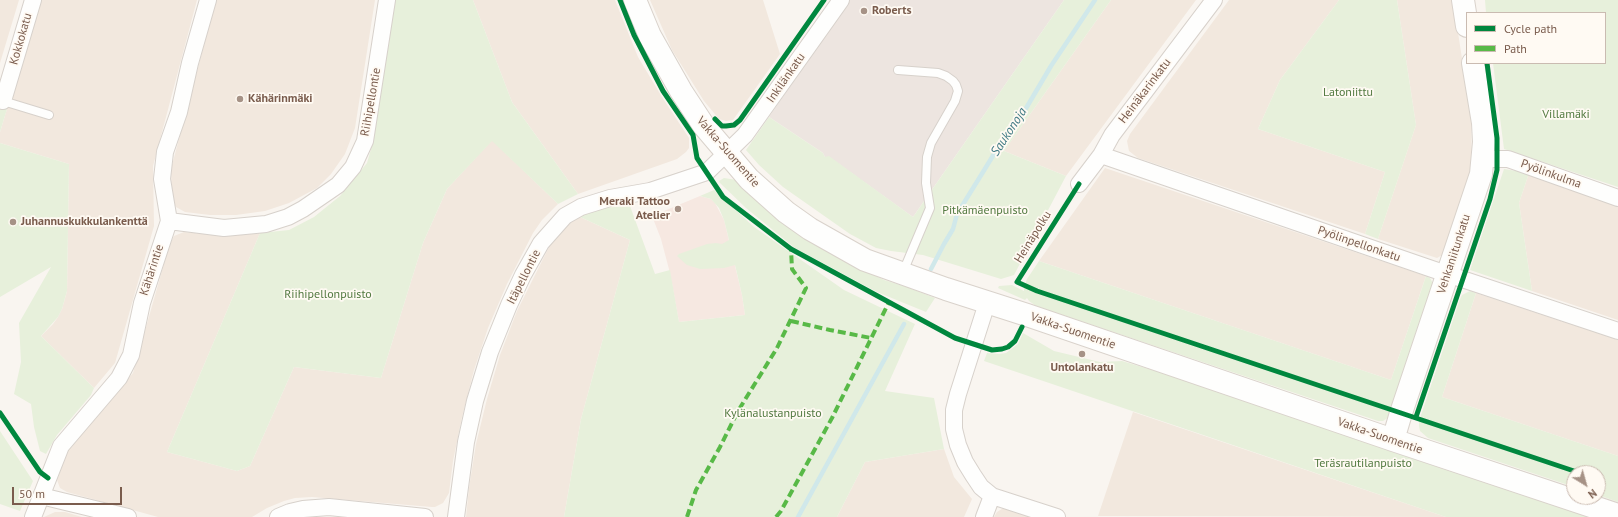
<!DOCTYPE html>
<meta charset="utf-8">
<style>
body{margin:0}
#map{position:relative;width:1618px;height:517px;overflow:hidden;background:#f9f5f0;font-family:"PT Sans",sans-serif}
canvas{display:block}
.legend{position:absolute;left:1466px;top:12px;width:140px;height:52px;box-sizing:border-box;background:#fffaf3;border:1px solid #cabbb1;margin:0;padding:5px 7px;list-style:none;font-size:12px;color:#7a5c4d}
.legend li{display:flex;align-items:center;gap:8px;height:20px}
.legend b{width:20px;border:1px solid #cabbb1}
.north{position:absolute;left:1566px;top:465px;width:40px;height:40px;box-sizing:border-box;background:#fffaf3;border:1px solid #cabbb1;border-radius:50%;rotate:143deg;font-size:11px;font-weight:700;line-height:16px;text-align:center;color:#7a5c4d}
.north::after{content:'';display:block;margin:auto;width:14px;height:18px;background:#a69286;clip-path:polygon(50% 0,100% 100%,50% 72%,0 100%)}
.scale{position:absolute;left:12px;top:487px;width:110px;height:18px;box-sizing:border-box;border:2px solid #7a5c4d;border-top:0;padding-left:5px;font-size:12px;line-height:14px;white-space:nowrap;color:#7a5c4d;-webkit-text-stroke:3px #fffaf3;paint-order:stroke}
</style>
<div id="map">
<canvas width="1618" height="517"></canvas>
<ul class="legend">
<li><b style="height:5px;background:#00873e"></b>Cycle path</li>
<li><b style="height:5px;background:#58b947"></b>Path</li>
</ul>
<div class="north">N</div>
<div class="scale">50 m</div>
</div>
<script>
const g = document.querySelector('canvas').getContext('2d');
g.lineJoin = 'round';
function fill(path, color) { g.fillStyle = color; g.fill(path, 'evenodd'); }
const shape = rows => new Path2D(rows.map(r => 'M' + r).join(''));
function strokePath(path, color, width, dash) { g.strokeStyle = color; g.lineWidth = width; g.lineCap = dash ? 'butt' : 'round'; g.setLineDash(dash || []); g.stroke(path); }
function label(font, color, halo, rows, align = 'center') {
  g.font = font + ' "PT Sans",sans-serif'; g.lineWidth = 3.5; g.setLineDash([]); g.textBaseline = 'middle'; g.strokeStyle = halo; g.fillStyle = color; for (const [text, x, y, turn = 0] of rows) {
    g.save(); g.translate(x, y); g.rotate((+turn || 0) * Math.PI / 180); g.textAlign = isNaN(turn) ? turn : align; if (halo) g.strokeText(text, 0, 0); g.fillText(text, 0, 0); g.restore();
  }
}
const residential = shape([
 [0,0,19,0,0,63],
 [40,0,197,0,153,166,154,226,115,363,94,388,41,336,53,324,58,317,62,309,67,291,69,164,0,143,0,132],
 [216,0,375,0,355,128,345,154,331,174,317,188,289,203,265,211,236,215,210,215,185,212,176,207,172,200,171,169],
 [473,0,615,0,638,57,662,97,689,138,689,148,686,152,677,159,578,194,512,102],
 [650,0,763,0,780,54,733,120,726,121,719,119,704,101,672,50],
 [1111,0,1196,0,1066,176,1004,151],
 [1229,0,1339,0,1280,80,1258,129,1385,172,1365,234,1138,158,1129,151,1127,141,1130,134],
 [1397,0,1453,0,1471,117,1472,162,1470,177,1444,254,1437,258,1378,239,1416,125],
 [492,140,558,204,542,220,533,233,507,284,488,328,474,370,462,417,453,461,449,493,443,503,435,507,432,507,312,497,295,498,284,501,267,508,252,517,158,517,67,492,60,488,57,480,68,450,133,373,169,246,174,236,184,232,225,236,260,233,167,452,237,471,250,466,294,367,381,378,423,243,447,189],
 [1105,168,1426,276,1391,380,1039,261],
 [1529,173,1618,203,1618,320,1532,291,1519,203],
 [578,216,630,240,581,419,564,517,466,517,469,488,476,444,487,399,500,355,517,311,551,243,560,229],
 [1476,293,1618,340,1618,456,1442,397],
 [1133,412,1446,517,1098,516],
 [944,449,954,477,972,499,964,517,837,517,865,462],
 [1005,507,1038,517,994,517,997,512],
 [55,512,65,512,82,517,44,517]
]);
const commercial = shape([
 [700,196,711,199,715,203,724,220,742,295,745,315,679,322,670,273,661,239,652,216]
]);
const industrial = shape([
 [850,0,1064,0,913,217,829,157,825,157,823,153,769,117]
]);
const green = shape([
 [395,0,473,0,512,102,578,194,558,204,492,141,447,189,423,243,381,378,294,367,250,466,237,471,167,452,260,233,289,230,314,217,340,196,367,163,373,142],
 [1064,0,1111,0,1004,151,1066,176,1014,275,1001,279,923,255,891,251,876,248,850,234,783,187,759,165,746,150,769,117,823,153,825,157,829,156,913,217],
 [1339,0,1397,0,1416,125,1378,239,1365,234,1385,172,1258,129,1280,80],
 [1485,0,1618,0,1618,187,1504,149,1493,63,1605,63,1605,13,1486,13],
 [0,102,7,109,0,132],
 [0,143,69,164,67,291,62,309,58,317,41,336,94,388,91,395,57,435,46,454,40,451,34,427,31,404,14,394,21,362,19,323,51,267,0,297],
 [1504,169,1529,173,1519,203,1532,291,1470,270],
 [724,178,737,180,863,269,884,280,904,286,935,298,926,312,877,292,795,248,746,208,720,183,719,181],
 [714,190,754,227,844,290,915,324,885,391,934,398,944,449,865,462,837,517,564,517,581,419,630,240,578,216,599,208,630,206,655,274,670,270,679,322,745,315,742,295,735,265,724,268,700,269,687,265,677,256,679,254,707,244,716,243,722,244,729,240,724,220,719,208,711,199,700,196],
 [1039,261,1391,380,1426,276,1430,278,1434,285,1389,417,1383,421,1378,421,1036,306,1029,301,1027,298,1025,300,998,288,999,286,1012,285,1024,291,1024,287,1027,279],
 [1470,291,1476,293,1442,397,1618,456,1618,502,1598,495,1598,473,1574,473,1574,487,1428,438,1420,431,1419,426,1419,421,1460,299,1462,295],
 [1023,333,1054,351,1100,362,1122,361,1189,381,1593,517,1446,517,984,361,987,353,999,354,1006,353,1018,344],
 [0,431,33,481,20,511,0,504]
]);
const stream = shape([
 [931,269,944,244,953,229,957,214,983,172,1010,128,1025,110,1051,66,1095,0],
 [798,517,904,324]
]);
const lane = shape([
 [898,70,938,73,946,76,953,81,956,85,958,91,955,101,931,143,927,157,926,183,930,208,903,272],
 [3,101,49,115]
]);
const street = shape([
 [3,101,33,0],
 [1101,155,1432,269,1618,331],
 [1483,159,1508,159,1618,198],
 [1079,184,1101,155,1112,135,1214,0],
 [169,221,224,228,266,224,288,217,303,209,338,185,353,167,365,141,387,0],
 [987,303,958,394,954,410,954,429,958,445,965,462,973,475,981,487,992,496,1057,517],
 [41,496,128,517],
 [33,517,61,446,119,378,131,355,142,303,169,221,162,179,165,152,179,112,190,63,208,0],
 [278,517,290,512,303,509,329,507,425,517],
 [456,517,466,442,475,401,490,352,509,305,523,275,541,243,565,216,581,207,610,198,650,191,707,172,745,135,841,0],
 [984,517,992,496]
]);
const secondary = shape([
 [635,0,650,36,681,91,704,126,749,179,786,212,810,229,865,260,946,289,1027,315,1393,440,1618,515],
 [1463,0,1467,26],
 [1393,440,1401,413,1481,174,1484,142,1483,123,1473,63]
]);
const quiet = shape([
 [791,321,830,330,871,338],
 [687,517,696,490,720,447,738,411,777,348,806,288,792,269,791,249],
 [776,517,781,511,832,418,889,302]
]);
const cycleway = shape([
 [620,0,634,35,663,91,693,135,697,158,723,197,791,249,955,338,992,350,1002,349,1008,347,1015,341,1022,327],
 [715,119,722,126,726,126,734,125,740,120,824,0],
 [1079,184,1017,282,1037,291,1580,473],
 [0,413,40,472,48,478],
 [1416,417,1490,199,1497,170,1497,138,1487,63]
]);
const markers = [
 [864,11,4,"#a69286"],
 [240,99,4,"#a69286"],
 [678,209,4,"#a69286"],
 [13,222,4,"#a69286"],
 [1082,354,4,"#a69286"]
];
const poiNames = [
 ["Roberts",872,11],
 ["Kähärinmäki",248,99],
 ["Meraki Tattoo",670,202,"right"],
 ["Atelier",670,216,"right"],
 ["Juhannuskukkulankenttä",21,222],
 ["Untolankatu",1082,368,"center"]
];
const streetNames = [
 ["Kokkokatu",21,39,-74],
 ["Inkilänkatu",786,78,-55],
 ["Heinäkarinkatu",1145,91,-53],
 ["Riihipellontie",371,102,-80],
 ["Vakka-Suomentie",728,152,49],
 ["Pyölinkulma",1551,174,20],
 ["Heinäpolku",1033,237,-58],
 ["Pyölinpellonkatu",1359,244,19],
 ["Vehkaniitunkatu",1454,254,-72],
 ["Kähärintie",152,270,-72],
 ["Itäpellontie",524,277,-63],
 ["Vakka-Suomentie",1073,331,19],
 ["Vakka-Suomentie",1380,436,19]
];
const parkNames = [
 ["Latoniittu",1348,93],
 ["Villamäki",1566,115],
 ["Pitkämäenpuisto",985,211],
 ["Riihipellonpuisto",328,295],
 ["Kylänalustanpuisto",773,414],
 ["Teräsrautilanpuisto",1363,464]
];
const waterNames = [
 ["Saukonoja",1009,132,-57]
];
fill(residential, '#f2e8de');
fill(commercial, '#f6e8e1');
fill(industrial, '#ede5e0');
fill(green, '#e7f0db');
strokePath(stream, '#d0e8ea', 4.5);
strokePath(lane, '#d7d1cb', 10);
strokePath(street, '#d7d1cb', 18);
strokePath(secondary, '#d9d2cb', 24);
strokePath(lane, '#fefefd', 8);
strokePath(street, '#fefefd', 16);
strokePath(secondary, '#fefefd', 22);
strokePath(quiet, '#58b947', 4, [8, 4]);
strokePath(cycleway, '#00873e', 5);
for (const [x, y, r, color] of markers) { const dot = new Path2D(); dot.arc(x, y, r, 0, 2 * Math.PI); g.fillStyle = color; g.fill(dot); strokePath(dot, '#fffaf3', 1.5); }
label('bold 12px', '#7a5c4d', '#fffaf3', poiNames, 'left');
label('12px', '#7a5c4d', '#fffaf3', streetNames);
label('12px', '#537a41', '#fffaf3', parkNames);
label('italic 13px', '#437c86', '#fffaf3', waterNames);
</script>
